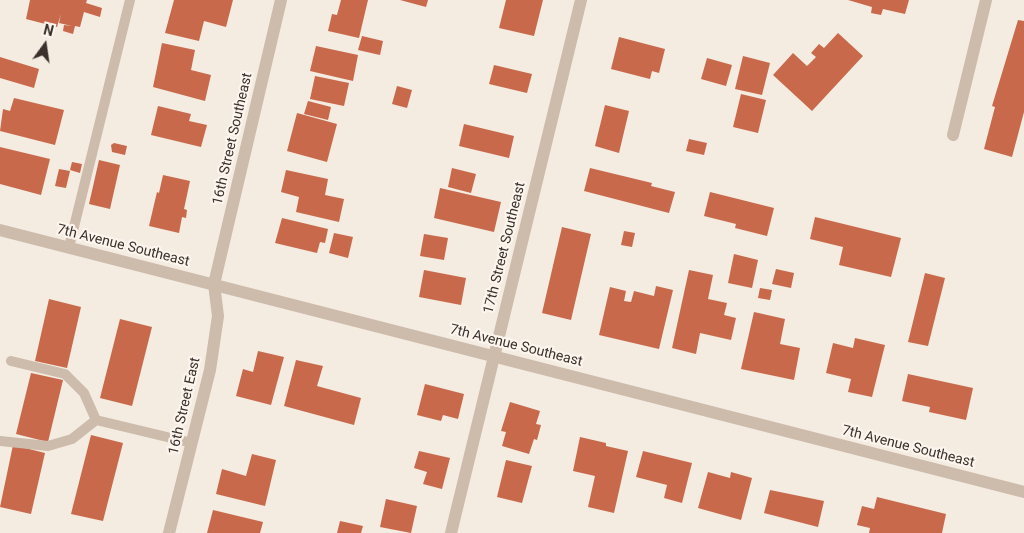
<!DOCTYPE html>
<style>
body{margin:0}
#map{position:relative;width:1024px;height:533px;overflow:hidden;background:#f4ebe1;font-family:Roboto,sans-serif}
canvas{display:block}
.north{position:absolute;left:20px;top:20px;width:50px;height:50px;-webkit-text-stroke:4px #fbf5ee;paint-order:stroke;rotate:14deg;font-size:14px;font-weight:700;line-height:20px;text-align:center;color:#3b302b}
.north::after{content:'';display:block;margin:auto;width:18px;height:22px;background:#3b302b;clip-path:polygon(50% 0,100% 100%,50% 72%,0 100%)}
</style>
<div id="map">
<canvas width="1024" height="533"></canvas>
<div class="north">N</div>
</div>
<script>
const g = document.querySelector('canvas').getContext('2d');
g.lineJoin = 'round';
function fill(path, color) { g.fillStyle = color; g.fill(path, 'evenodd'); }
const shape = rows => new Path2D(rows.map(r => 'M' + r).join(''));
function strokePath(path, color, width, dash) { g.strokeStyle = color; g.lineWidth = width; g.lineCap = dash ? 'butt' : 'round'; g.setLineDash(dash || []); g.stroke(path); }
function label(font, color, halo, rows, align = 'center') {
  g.font = font + ' Roboto,sans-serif'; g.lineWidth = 4.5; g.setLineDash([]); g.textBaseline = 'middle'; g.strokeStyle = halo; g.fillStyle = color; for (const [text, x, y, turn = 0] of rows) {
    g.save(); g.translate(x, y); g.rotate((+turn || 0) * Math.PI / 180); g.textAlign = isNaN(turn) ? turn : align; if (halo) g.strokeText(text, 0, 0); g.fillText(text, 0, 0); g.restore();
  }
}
const building = shape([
 [30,0,87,0,86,3,102,8,100,17,84,12,80,27,75,26,73,34,63,31,64,25,72,26,59,23,61,14,57,27,26,19],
 [174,0,233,0,226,27,204,21,199,41,165,33],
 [341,0,368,0,359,38,328,31,332,14,337,15],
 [400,0,428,0,426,7],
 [506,0,543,0,534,36,499,28],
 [848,0,909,0,905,14,883,9,881,15,871,13,872,7],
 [1018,20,1024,21,1024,112,1012,157,984,149,995,107,992,106],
 [838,33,863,56,812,111,773,75,793,53,807,66,816,57,811,53,819,44,824,48],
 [362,36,383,41,380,55,358,50],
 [619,37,665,49,659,73,652,71,650,79,611,69],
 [162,43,195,50,191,70,211,75,205,101,153,87],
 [316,46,358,55,353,81,310,71],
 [743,56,770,63,762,95,735,89],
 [0,57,39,69,34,88,0,78],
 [707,58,732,65,726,86,701,79],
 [494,65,532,74,527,93,489,84],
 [315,76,349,83,344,106,310,99],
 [397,86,412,90,407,108,392,104],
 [741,94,766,100,758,133,733,127],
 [14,98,64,110,55,145,0,131,3,109,10,111],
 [308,101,331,107,328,120,304,114],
 [605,105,629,111,619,153,595,146],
 [158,106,191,114,189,121,207,125,201,147,151,135],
 [297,113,337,124,327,162,287,151],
 [464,124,514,136,509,158,459,146],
 [689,139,707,143,704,155,686,151],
 [114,143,127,146,125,155,112,152,111,145],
 [0,147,50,159,41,195,0,184],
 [99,160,120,165,110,209,89,204],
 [72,162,82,164,80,173,70,170],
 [452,168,476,174,471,193,448,187],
 [590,168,652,183,651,186,675,192,669,213,584,191],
 [59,169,70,171,66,188,55,186],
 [286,170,328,179,325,195,344,199,339,222,296,212,299,197,281,192],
 [163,175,190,181,184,209,187,210,186,218,182,217,179,233,149,226,157,192,159,193],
 [440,188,501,202,494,232,434,218],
 [710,192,774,208,767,236,735,228,736,224,704,216],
 [815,217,901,238,891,277,839,265,843,247,810,239],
 [282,218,328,229,325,243,320,242,317,253,275,243],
 [562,227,591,234,571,320,542,313],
 [624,231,635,233,632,247,621,245],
 [334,233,353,237,348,258,329,253],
 [424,234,448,238,444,260,420,256],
 [734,254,758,260,752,288,728,283],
 [776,269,794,273,791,288,772,284],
 [424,270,466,278,461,305,419,297],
 [689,270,713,275,708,299,727,303,724,315,736,318,731,340,700,333,696,354,672,348],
 [925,273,945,278,928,346,908,342],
 [656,286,673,290,659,349,599,335,610,287,626,291,624,301,631,302,634,291,654,296],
 [760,288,772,290,770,300,758,298],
 [49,299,81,307,67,368,35,361],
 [754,312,785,319,780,344,800,348,794,380,741,369],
 [120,319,152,327,132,406,100,398],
 [855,338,885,345,872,397,848,392,851,379,826,373,833,343,853,348],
 [258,351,284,357,271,405,236,396,243,369,253,372],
 [296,360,323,366,317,386,361,398,354,425,284,406],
 [31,373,63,380,48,442,16,434],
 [908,374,973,388,966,420,929,412,930,407,902,401],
 [425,384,464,394,458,419,443,415,441,421,417,415],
 [510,402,540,411,536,424,541,425,537,440,534,439,529,454,502,446,506,432,501,431],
 [91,435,123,443,103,521,71,514],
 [580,437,606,443,606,446,628,451,614,513,588,507,595,476,573,471],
 [13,445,45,453,31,514,0,507],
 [419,451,450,458,442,489,423,484,427,472,414,468],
 [643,451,692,463,682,503,664,498,667,485,636,477],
 [252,454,276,460,265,506,216,494,222,469,246,476],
 [506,460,532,466,522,503,497,497],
 [708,472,730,478,731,472,752,478,741,520,698,508],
 [770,490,824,501,818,527,764,513],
 [877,497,946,514,942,533,869,533,870,528,857,525,862,506,874,509],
 [386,499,417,506,411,533,380,527],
 [213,510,263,522,260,533,207,533],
 [340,521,363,526,361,533,337,533]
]);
const service = shape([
 [69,247,130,0],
 [11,361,65,374,84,393,96,420],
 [0,441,48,446,72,439,96,420,192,443]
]);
const minor = shape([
 [953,135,986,0],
 [169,533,210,370,218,316,214,284,281,0],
 [451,533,581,0]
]);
const tertiary = shape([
 [0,230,1024,492]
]);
const streetNames = [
 ["16th Street Southeast",233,139,-77],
 ["7th Avenue Southeast",123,246,14],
 ["17th Street Southeast",505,248,-76],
 ["7th Avenue Southeast",516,346,14],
 ["16th Street East",185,406,-77],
 ["7th Avenue Southeast",908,447,14]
];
fill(building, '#c8694b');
strokePath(service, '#cdbbac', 10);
strokePath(minor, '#cdbbac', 12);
strokePath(tertiary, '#cdbbac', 12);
label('14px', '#3b302b', '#fbf5ee', streetNames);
</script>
